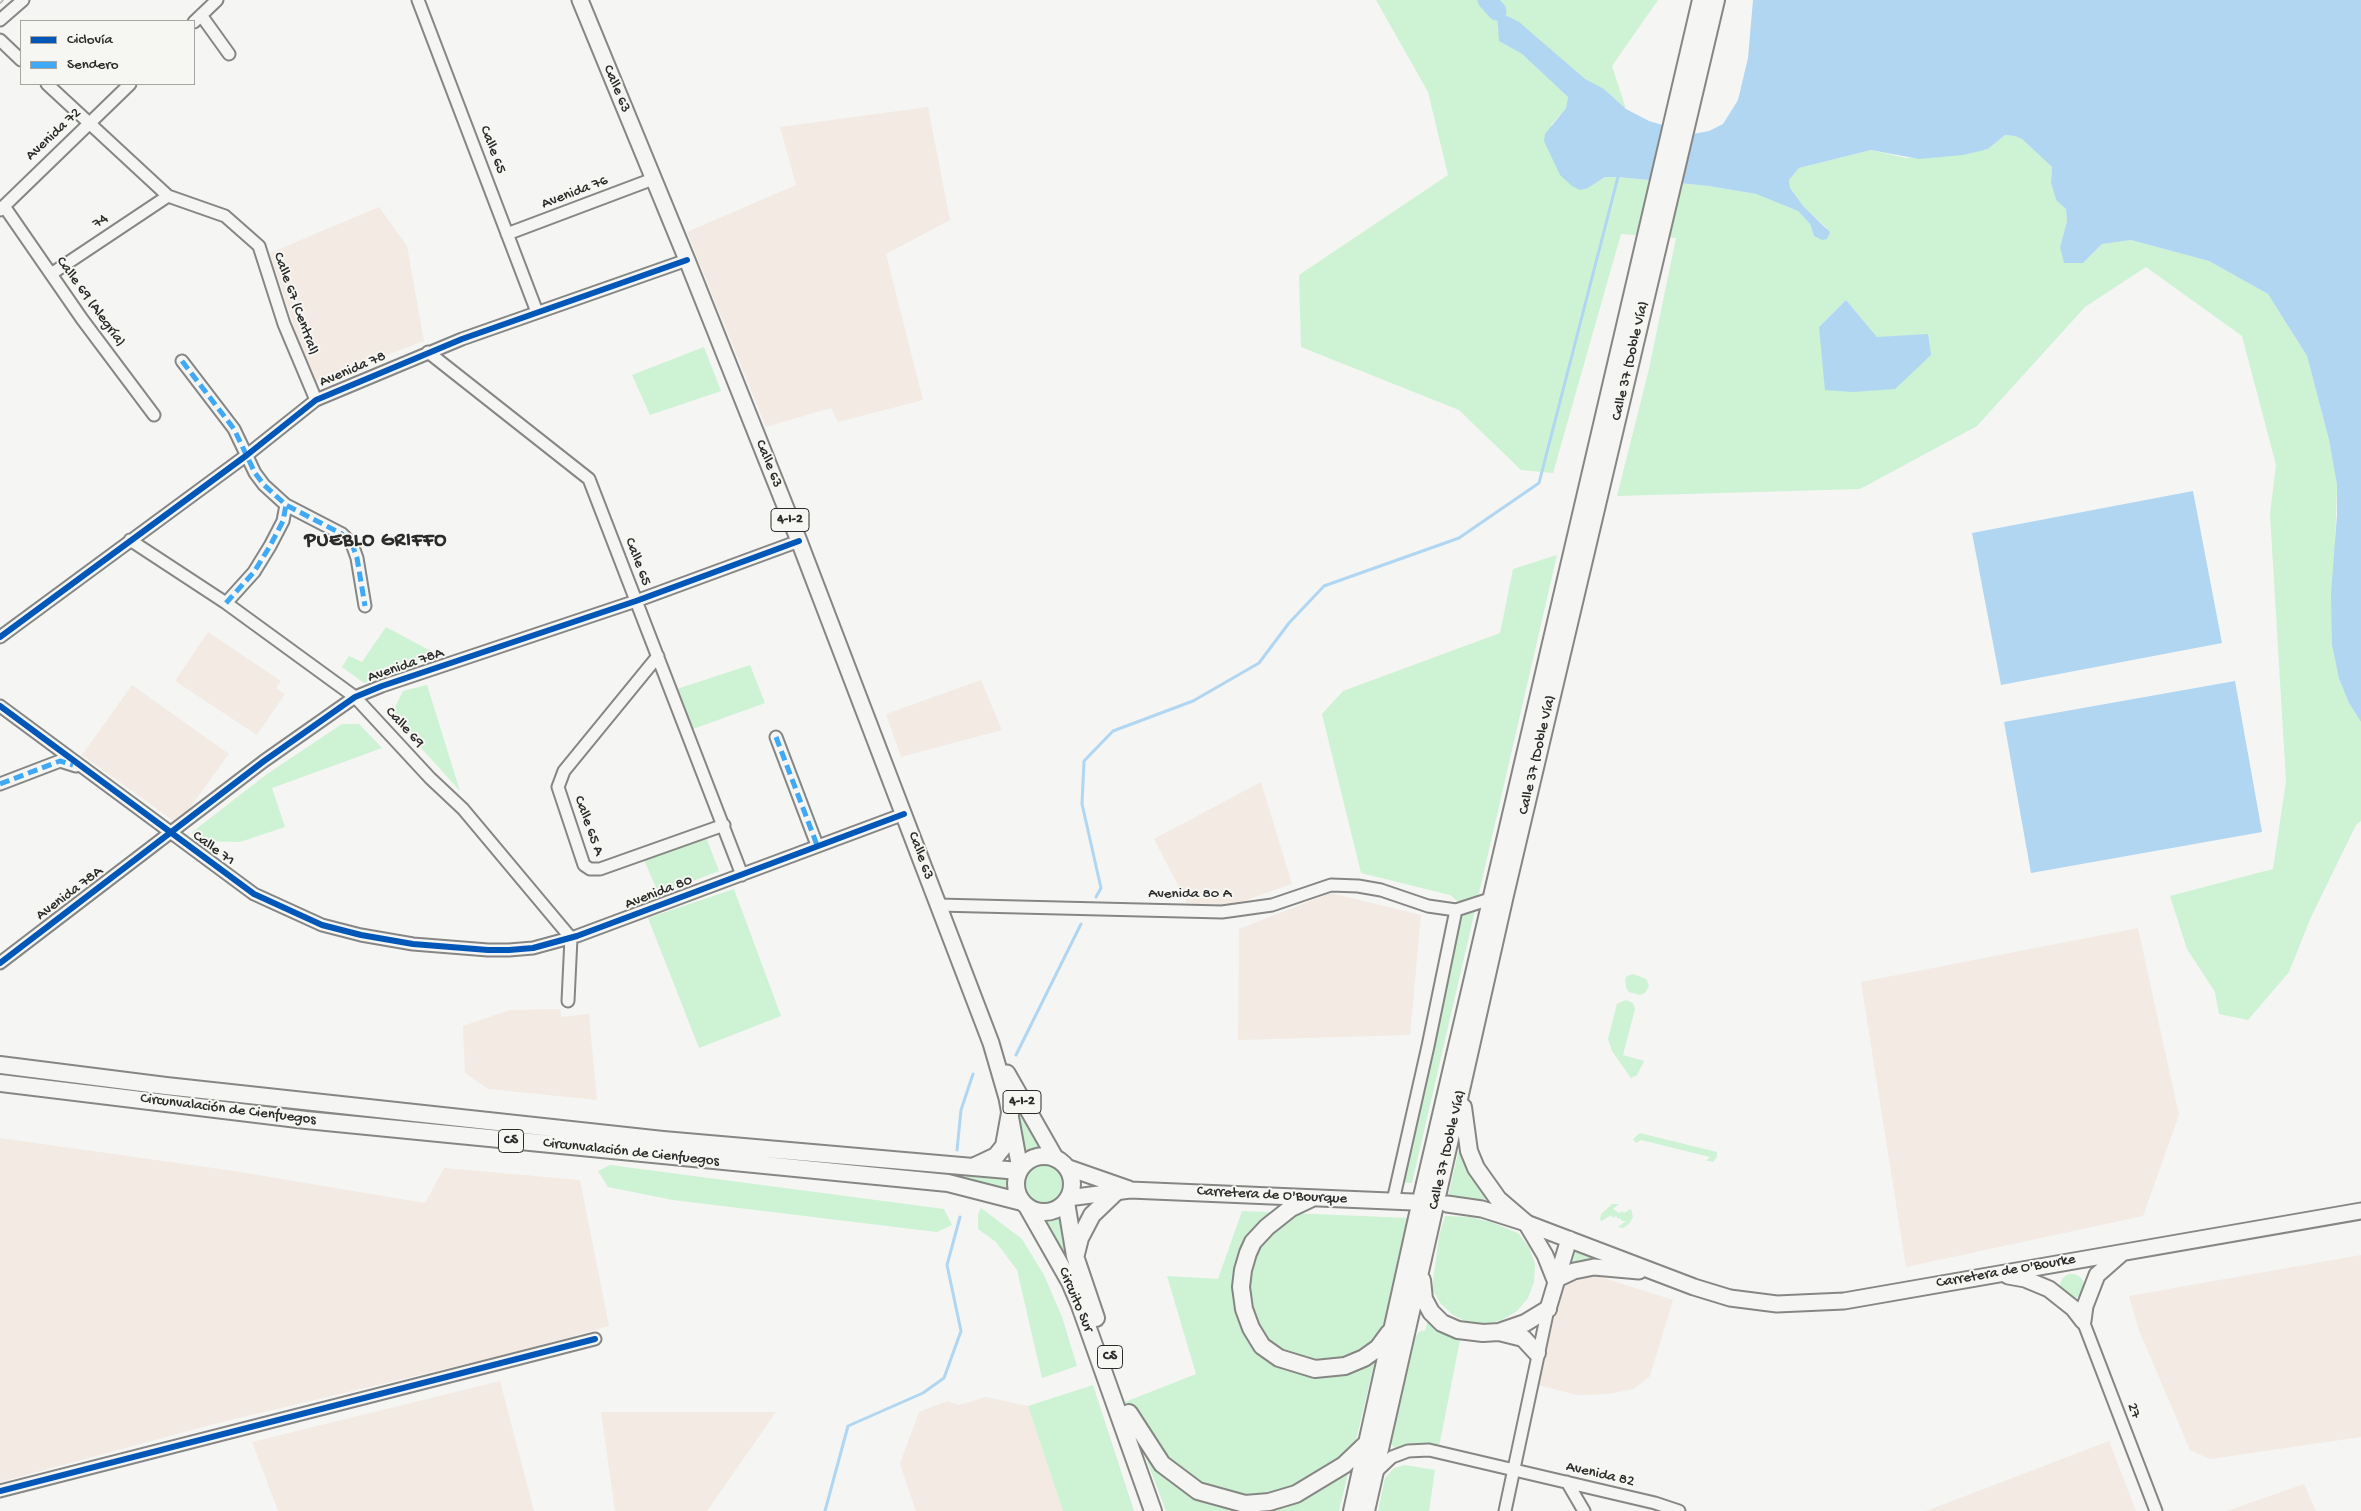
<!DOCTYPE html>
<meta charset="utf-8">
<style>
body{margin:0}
#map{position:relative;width:2361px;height:1511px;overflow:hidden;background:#f5f5f3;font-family:"Gochi Hand",sans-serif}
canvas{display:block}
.legend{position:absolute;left:20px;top:20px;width:175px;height:65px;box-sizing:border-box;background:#f6f6f2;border:1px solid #a5a5a2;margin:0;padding:6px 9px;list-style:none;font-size:15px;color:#2b2b2b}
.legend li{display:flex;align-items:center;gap:10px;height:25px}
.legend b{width:25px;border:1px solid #a5a5a2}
</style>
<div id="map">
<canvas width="2361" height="1511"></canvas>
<ul class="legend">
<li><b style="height:6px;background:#0057b8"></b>Ciclovía</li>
<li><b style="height:6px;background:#3fa9f5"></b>Sendero</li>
</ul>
</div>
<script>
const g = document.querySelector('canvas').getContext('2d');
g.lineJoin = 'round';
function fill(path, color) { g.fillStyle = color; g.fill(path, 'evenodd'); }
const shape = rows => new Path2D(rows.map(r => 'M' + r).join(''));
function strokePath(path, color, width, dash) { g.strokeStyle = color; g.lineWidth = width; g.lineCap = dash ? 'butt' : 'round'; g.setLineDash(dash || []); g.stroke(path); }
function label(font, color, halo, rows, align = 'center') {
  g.font = font + ' "Gochi Hand",sans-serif'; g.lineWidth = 4; g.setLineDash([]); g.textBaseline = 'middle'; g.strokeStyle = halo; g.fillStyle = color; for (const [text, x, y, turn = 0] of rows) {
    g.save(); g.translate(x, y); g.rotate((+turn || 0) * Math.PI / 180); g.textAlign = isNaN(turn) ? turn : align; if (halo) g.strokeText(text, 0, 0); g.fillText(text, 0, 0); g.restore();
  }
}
const built = shape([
 [928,107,950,220,886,254,923,400,838,422,831,408,766,427,687,232,796,185,780,127],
 [379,207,407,246,424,341,314,382,310,375,270,253],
 [208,632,281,681,276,688,285,694,257,735,175,681],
 [981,680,1002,730,901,757,886,714],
 [132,685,229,754,178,824,82,755],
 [1261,782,1292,884,1226,907,1187,903,1154,839],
 [1331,893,1421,915,1410,1035,1238,1040,1239,929],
 [2138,928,2179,1115,2143,1216,1906,1267,1861,982],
 [560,1009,561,1017,589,1014,597,1100,488,1089,465,1073,463,1026,510,1010],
 [0,1138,234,1171,425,1203,444,1168,580,1180,609,1326,511,1353,214,1424,0,1482],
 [2361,1255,2361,1437,2210,1459,2190,1450,2138,1328,2129,1296],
 [1591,1274,1673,1300,1650,1376,1634,1389,1609,1394,1577,1395,1538,1385,1557,1289],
 [500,1381,534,1511,278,1511,252,1442],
 [986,1397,1028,1406,1063,1511,916,1511,900,1464,919,1412,947,1401,959,1405],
 [601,1412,776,1412,707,1511,615,1511],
 [2109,1441,2136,1511,1926,1511],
 [2304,1484,2316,1511,2227,1511]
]);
const green = shape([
 [1376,0,1658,0,1612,66,1626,109,1604,89,1499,41,1522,54,1568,97,1566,108,1551,125,1588,188,1605,177,1618,177,1709,186,1756,194,1798,211,1810,224,1814,236,1827,228,1804,207,1790,188,1789,180,1799,168,1871,150,1906,158,1939,157,1988,149,2005,135,2015,136,2022,139,2052,167,2051,183,2056,200,2066,209,2067,221,2060,247,2083,263,2102,244,2131,240,2209,261,2268,294,2307,356,2329,440,2337,485,2332,645,2339,679,2349,703,2361,722,2361,821,2356,825,2311,917,2289,972,2248,1020,2219,1014,2215,992,2187,949,2170,896,2273,869,2286,781,2270,514,2276,465,2242,336,2146,267,2085,307,1977,426,1860,489,1617,496,1649,369,1676,238,1621,234,1553,473,1521,470,1459,410,1301,347,1299,275,1448,175,1428,92],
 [1846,300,1877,337,1819,327],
 [704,347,721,391,650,415,632,375],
 [1557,555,1412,1183,1399,1182,1460,903,1450,895,1361,873,1322,714,1343,691,1500,633,1513,569],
 [386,627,427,649,440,654,364,683,342,667,349,656,362,662],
 [750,665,765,703,693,729,677,689],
 [427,685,460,791,394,718,396,705,403,691],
 [342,724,359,724,382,748,272,788,285,827,240,842,199,841,191,833,267,774],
 [706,837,719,871,659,894,644,860],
 [734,889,781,1016,699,1048,648,918],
 [1633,974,1646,979,1649,986,1645,993,1640,995,1629,992,1626,988,1625,979,1627,976],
 [1626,1000,1633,1003,1635,1009,1623,1055,1644,1061,1637,1075,1631,1078,1612,1051,1608,1039,1617,1004],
 [1013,1100,1043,1148,1022,1154],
 [1640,1133,1717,1152,1717,1157,1713,1162,1709,1161,1706,1161,1710,1157,1641,1140,1636,1143,1633,1139],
 [1461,1140,1490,1200,1448,1197],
 '1023 1185a21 21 0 1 1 42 0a21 21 0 1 1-42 0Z',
 [610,1165,944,1209,952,1225,937,1232,673,1200,608,1187,598,1171],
 [901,1167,1007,1172,1009,1193,900,1173],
 [1612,1204,1619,1204,1613,1209,1619,1213,1622,1211,1624,1213,1631,1209,1633,1217,1629,1224,1623,1228,1618,1227,1626,1221,1622,1221,1620,1218,1618,1219,1616,1216,1613,1218,1611,1215,1602,1221,1600,1220,1601,1214],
 [981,1208,1022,1239,1044,1275,1062,1317,1077,1366,1042,1378,1017,1270,996,1242,978,1229,978,1215],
 [1242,1211,1409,1218,1339,1511,1166,1511,1125,1402,1196,1374,1167,1276,1218,1279],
 [1065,1214,1078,1282,1042,1220,1058,1218],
 [1445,1216,1469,1217,1491,1222,1518,1233,1529,1247,1535,1264,1534,1282,1528,1298,1517,1311,1502,1320,1486,1324,1469,1323,1453,1315,1441,1304,1432,1289,1439,1236],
 [1576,1249,1607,1263,1572,1265],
 '2060 1286a12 12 0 1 1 24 0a12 12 0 1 1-24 0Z',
 [1428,1319,1434,1327,1460,1340,1439,1447,1427,1444,1416,1445,1397,1451,1390,1442,1409,1344,1420,1331,1425,1331],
 [1093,1385,1134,1511,1063,1511,1028,1406],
 [1405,1465,1435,1470,1429,1511,1378,1511,1385,1478,1394,1468]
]);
const water = shape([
 [1753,0,2361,0,2361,722,2349,703,2339,679,2332,645,2331,594,2337,515,2337,485,2329,440,2307,356,2268,294,2209,261,2131,240,2102,244,2083,263,2064,263,2060,247,2067,221,2066,209,2056,200,2051,183,2052,167,2022,139,2015,136,2005,135,1988,149,1963,155,1919,159,1871,150,1799,168,1789,180,1790,188,1804,207,1830,232,1827,239,1822,240,1814,236,1810,224,1798,211,1756,194,1709,186,1618,177,1605,177,1588,188,1580,190,1572,186,1560,175,1544,141,1545,134,1566,108,1568,97,1522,54,1499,41,1497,11,1519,22,1585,79,1604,89,1626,109,1649,121,1693,134,1709,131,1723,124,1738,100,1748,58],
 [1846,300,1877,337,1928,334,1931,355,1895,389,1852,392,1825,390,1819,327],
 [2193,491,2222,643,2001,685,1972,533],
 [2235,681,2262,832,2031,873,2004,722]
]);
const stream = shape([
 [1096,897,1101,888,1082,804,1084,761,1113,731,1193,701,1259,663,1289,623,1324,586,1459,538,1539,483,1618,177],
 [1016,1055,1081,924],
 [957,1150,961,1110,973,1074],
 [825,1511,848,1426,923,1393,944,1378,961,1331,947,1265,960,1217]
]);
const river = shape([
 [1487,0,1497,11]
]);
const minor = shape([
 [418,0,537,312],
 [201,15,229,54],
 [0,20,23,0],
 [194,22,217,0],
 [0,40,21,60],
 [47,84,168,196,225,216,259,246,284,324,316,400],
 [4,206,82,319,154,415],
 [0,210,130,84],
 [507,234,653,179],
 [51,274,168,196],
 [428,352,589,479,742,875],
 [182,361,234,429,255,473,264,485,286,505,342,534,352,544,357,558,365,606],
 [130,540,226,603,355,697,430,778,463,809,571,938,568,1001],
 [226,603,254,572,270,546,283,521,286,505],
 [0,637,247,455,316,400,462,339,687,260],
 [658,656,564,771,558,787,584,865,590,869,600,869,724,825],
 [0,706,254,894,322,925,361,935,413,944,488,950,509,950,533,948,577,936,904,814],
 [776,737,817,845],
 [0,784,60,761,76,766],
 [938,905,1222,912,1272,905,1331,885,1358,886,1381,890,1428,906,1456,910,1493,898],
 [0,963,264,761,355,697,382,686,636,601,799,541],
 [1393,1201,1428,1046,1456,910],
 [2083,1321,2156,1511],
 [1375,1473,1392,1457,1408,1451,1429,1450,1655,1503,1679,1511],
 [1567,1482,1584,1511],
 [0,1491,595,1339],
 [1505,1511,1548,1309]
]);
const major = shape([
 [580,0,687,260,799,541,991,1043,1007,1098,1020,1169],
 [1007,1073,1056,1159],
 [1066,1167,1129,1189],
 [1068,1198,1130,1190,1413,1202],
 [1447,1204,1482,1209,1526,1223,1694,1287,1730,1298,1777,1304,1844,1301,2361,1211],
 [1526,1223,1545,1255,1555,1280],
 [2008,1276,2025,1279,2049,1289,2073,1308,2083,1321,2085,1306,2097,1275,2122,1253],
 [1555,1280,1574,1271,1594,1267,1639,1271],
 [1548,1309,1569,1239]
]);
const highway = shape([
 [0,1065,166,1086,663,1140,1019,1171],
 [0,1083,306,1120,948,1183,1022,1202],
 [1463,1107,1469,1151,1476,1168,1498,1199,1526,1223],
 '1016 1184a28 28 0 1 1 56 0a28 28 0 1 1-56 0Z',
 [975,1166,996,1156,1004,1146,1010,1113],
 [1310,1199,1291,1208,1267,1227,1253,1242,1248,1253,1243,1270,1241,1287,1244,1309,1251,1328,1262,1346,1279,1358,1315,1369,1345,1366,1364,1358,1378,1348,1389,1333],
 [1066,1202,1075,1256,1096,1318],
 [1028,1208,1070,1282,1079,1303,1153,1511],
 [1076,1254,1080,1238,1092,1215,1115,1193],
 [1422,1280,1424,1299,1431,1312,1442,1323,1458,1330,1483,1333,1499,1332,1525,1323,1548,1309],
 [1499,1332,1523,1338,1537,1353],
 [1129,1413,1162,1464,1198,1491,1245,1504,1269,1502,1296,1494,1344,1465,1367,1443],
 [1352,1511,1417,1218,1701,0],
 [1366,1511,1505,895,1716,0]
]);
const rail = shape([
 [0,1,1,0]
]);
const quiet = shape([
 [182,361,234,429,255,473,264,485,286,505,342,534,352,544,357,558,365,606],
 [226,603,254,572,270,546,283,521,286,505],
 [776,737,817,845],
 [0,784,60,761,73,765]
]);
const cycleway = shape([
 [0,637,247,455,316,400,462,339,687,260],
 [0,706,254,894,322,925,361,935,413,944,488,950,509,950,533,948,577,936,904,814],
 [0,963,264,761,355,697,382,686,636,601,799,541],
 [0,1491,595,1339]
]);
const shields = [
 [790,520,38],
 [1022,1102,38],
 [511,1141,25],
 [1110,1357,25]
];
const shieldNames = [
 ["4-I-2",790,520],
 ["4-I-2",1022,1102],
 ["CS",511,1141],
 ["CS",1110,1357]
];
const streetNames = [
 ["Calle 63",616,89,67],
 ["Avenida 72",54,135,-43],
 ["Calle 65",492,150,69],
 ["Avenida 76",575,193,-21],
 ["74",101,222,-33],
 ["Calle 69 (Alegría)",90,302,54],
 ["Calle 67 (Central)",295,304,70],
 ["Calle 37 (Doble Vía)",1631,361,-77],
 ["Avenida 78",353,370,-23],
 ["Calle 63",768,464,68],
 ["Calle 65",637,562,69],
 ["Avenida 78A",406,666,-19],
 ["Calle 69",404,728,47],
 ["Calle 37 (Doble Vía)",1538,755,-77],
 ["Calle 65 A",588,826,70],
 ["Calle 71",213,849,36],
 ["Calle 63",920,856,70],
 ["Avenida 80",659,893,-21],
 ["Avenida 78A",70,894,-37],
 ["Avenida 80 A",1190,895],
 ["Circunvalación de Cienfuegos",228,1110,7],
 ["Calle 37 (Doble Vía)",1448,1150,-77],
 ["Circunvalación de Cienfuegos",631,1153,6],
 ["Carretera de O'Bourque",1272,1196,3],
 ["Carretera de O'Bourke",2006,1272,-10],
 ["Circuito Sur",1075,1300,67],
 ["27",2133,1411,69],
 ["Avenida 82",1600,1475,13]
];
const districtNames = [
 ["PUEBLO GRIFFO",376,542]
];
fill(built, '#f2eae3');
fill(green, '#cdf2d4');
fill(water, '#b0d6f2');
strokePath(stream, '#b0d6f2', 3);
strokePath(river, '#b0d6f2', 19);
strokePath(minor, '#868685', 15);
strokePath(major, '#868685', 19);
strokePath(highway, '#868685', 20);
strokePath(minor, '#f5f5f3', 11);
strokePath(major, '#f5f5f3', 15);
strokePath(highway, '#f5f5f3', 16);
strokePath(rail, '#b0b0af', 5);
strokePath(rail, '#f6f6f2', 3, [9]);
strokePath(quiet, '#3fa9f5', 5, [10, 5]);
strokePath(cycleway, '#0057b8', 6);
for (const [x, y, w] of shields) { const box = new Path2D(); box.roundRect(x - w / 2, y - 11.5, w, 23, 4); g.fillStyle = '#f6f6f2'; g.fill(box); strokePath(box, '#2b2b2b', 1); }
label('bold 14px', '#2b2b2b', null, shieldNames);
label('15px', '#2b2b2b', '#f6f6f2', streetNames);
g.letterSpacing = '1px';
label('bold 20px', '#2b2b2b', '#f6f6f2', districtNames);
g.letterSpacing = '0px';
</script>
